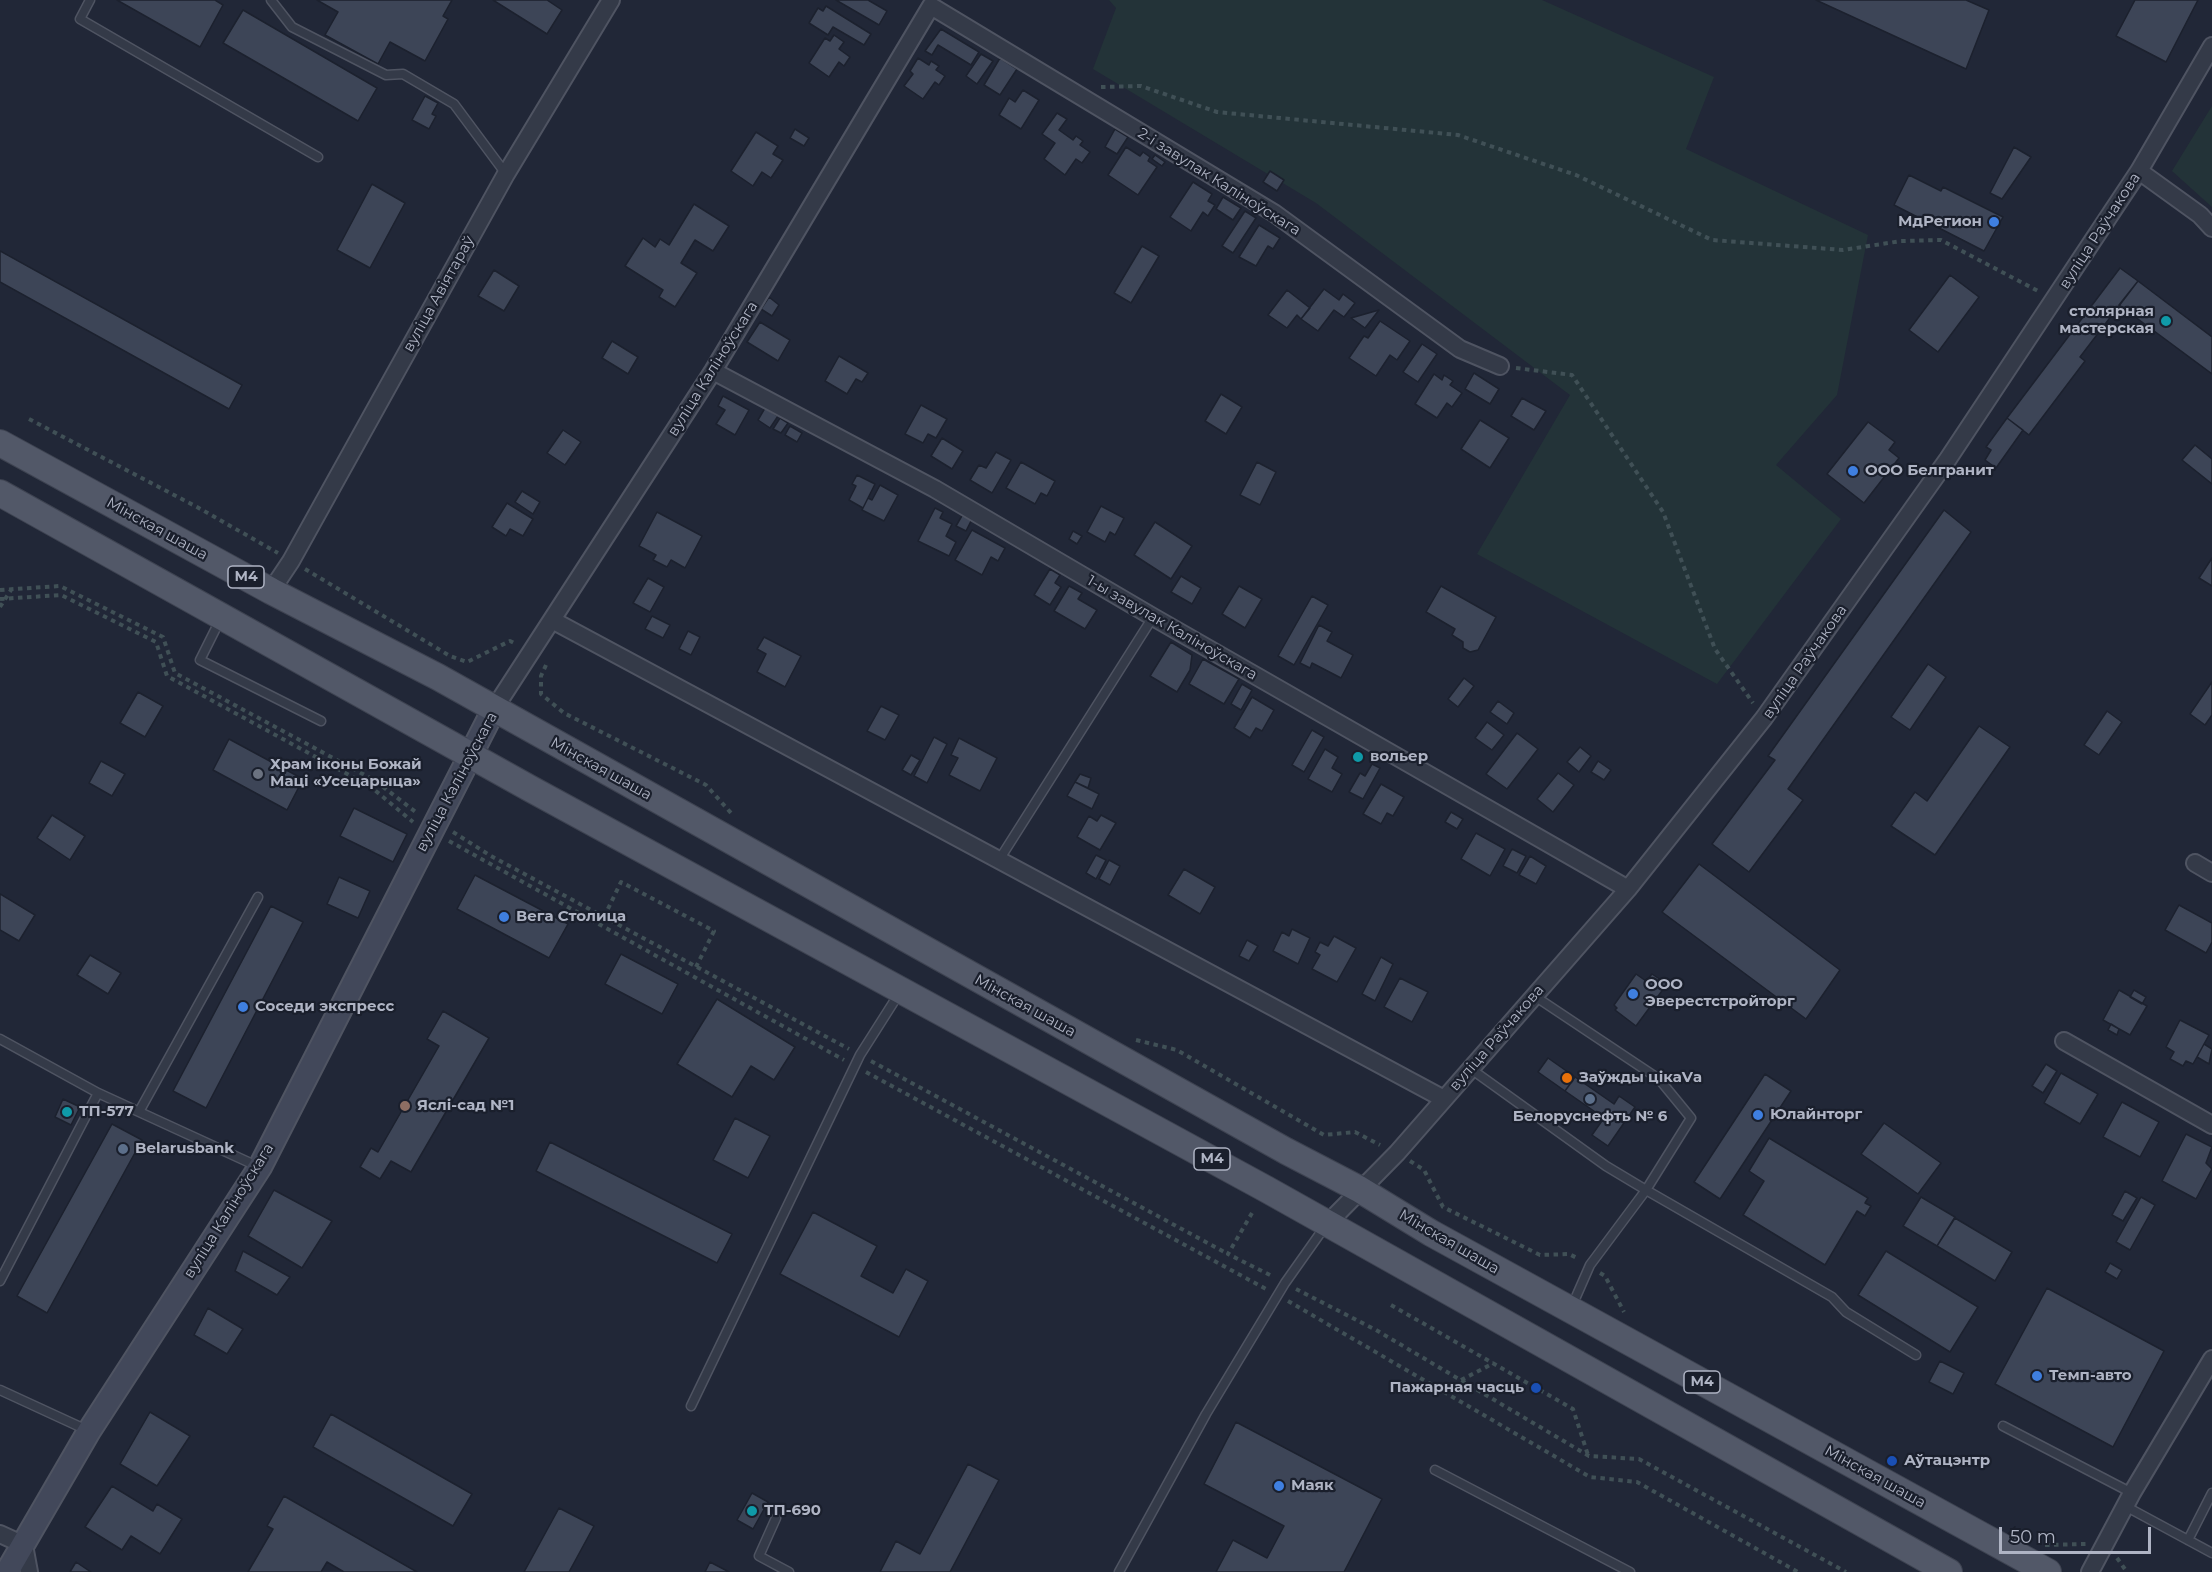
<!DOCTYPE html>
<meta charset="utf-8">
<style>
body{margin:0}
#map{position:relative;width:2212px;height:1572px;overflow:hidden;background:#212737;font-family:Montserrat,sans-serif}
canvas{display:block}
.scale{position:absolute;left:1999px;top:1527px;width:152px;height:27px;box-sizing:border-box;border:3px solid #afb4c4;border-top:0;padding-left:8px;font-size:18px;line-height:21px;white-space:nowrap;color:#afb4c4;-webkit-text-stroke:4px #1a1f2c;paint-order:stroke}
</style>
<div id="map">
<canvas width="2212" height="1572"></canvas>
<div class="scale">50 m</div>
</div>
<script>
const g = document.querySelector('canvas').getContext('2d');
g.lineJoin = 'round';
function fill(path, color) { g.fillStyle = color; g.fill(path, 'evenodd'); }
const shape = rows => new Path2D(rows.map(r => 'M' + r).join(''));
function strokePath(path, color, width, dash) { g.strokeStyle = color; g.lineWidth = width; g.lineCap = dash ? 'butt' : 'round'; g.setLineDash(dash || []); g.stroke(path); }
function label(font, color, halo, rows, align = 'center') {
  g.font = font + ' Montserrat,sans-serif'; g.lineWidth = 4.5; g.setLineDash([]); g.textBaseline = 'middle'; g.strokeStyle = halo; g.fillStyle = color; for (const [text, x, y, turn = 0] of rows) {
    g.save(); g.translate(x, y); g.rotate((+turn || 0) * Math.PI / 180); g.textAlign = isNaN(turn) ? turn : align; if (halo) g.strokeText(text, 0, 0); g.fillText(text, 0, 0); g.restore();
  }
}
const green = shape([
 [1109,0,1542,0,1714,77,1686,149,1868,235,1837,395,1776,465,1841,519,1717,684,1477,554,1570,395,1316,203,1093,69,1116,8],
 [2212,106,2212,207,2172,171]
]);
const building = shape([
 [117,0,215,0,223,5,200,47,117,0],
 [317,0,452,0,443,16,448,19,425,61,390,42,378,64,325,35,338,12,317,0],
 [493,0,547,0,562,10,547,34,493,0],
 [836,0,868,0,887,11,879,25,836,0],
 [1816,0,1966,0,1989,10,1966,69,1816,0],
 [2135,0,2198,0,2166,62,2116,36,2135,0],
 [826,6,871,34,864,45,833,27,828,35,809,23,818,8,823,11,826,6],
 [243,10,377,88,358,121,223,43,243,10],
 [941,29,979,52,971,65,938,45,932,55,925,51,941,29],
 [834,35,844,42,839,49,850,57,844,66,839,62,829,77,809,63,825,38,830,41,834,35],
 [981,54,993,61,977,84,966,76,981,54],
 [918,58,929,65,931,61,939,66,936,70,945,76,939,85,935,82,923,99,904,86,913,74,910,71,918,58],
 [1000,58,1017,69,1000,95,984,85,1000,58],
 [1023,90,1039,100,1021,129,999,115,1009,98,1015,102,1023,90],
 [425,96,438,103,432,114,436,116,429,129,412,120,425,96],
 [1057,113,1067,119,1059,130,1073,140,1076,136,1083,141,1080,145,1090,152,1082,163,1076,159,1065,175,1044,159,1055,143,1042,134,1057,113],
 [795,129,809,138,804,146,790,138,795,129],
 [1115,129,1128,137,1117,154,1105,147,1115,129],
 [756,132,778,146,773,154,783,160,771,178,762,172,753,186,731,171,756,132],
 [1126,147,1140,156,1143,152,1150,157,1148,161,1157,167,1138,195,1108,175,1126,147],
 [2014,147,2031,157,2002,199,1990,193,2014,147],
 [1155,155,1165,162,1162,166,1152,159,1155,155],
 [1270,171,1284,180,1277,191,1263,182,1270,171],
 [1909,175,1941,191,1943,187,2003,217,1984,251,1894,205,1909,175],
 [1193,182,1212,194,1208,201,1215,205,1208,216,1203,212,1191,231,1170,217,1193,182],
 [372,184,405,203,370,268,337,250,372,184],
 [1223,197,1241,208,1233,220,1216,209,1223,197],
 [694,204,729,226,713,251,695,240,681,263,697,273,675,307,659,297,663,290,625,266,643,238,655,247,660,239,669,245,694,204],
 [1245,211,1256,218,1233,253,1222,246,1245,211],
 [1259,225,1280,238,1273,249,1268,246,1256,266,1239,257,1259,225],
 [1142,246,1159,256,1131,303,1114,293,1142,246],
 [0,251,242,385,229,409,0,282,0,251],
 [2120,268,2138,281,2080,357,2085,361,2029,435,2007,418,2120,268],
 [494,270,519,286,504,311,478,296,494,270],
 [1950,275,1979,297,1938,352,1909,330,1950,275],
 [2138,281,2212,337,2212,374,2119,305,2138,281],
 [1324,289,1339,300,1343,294,1355,303,1344,317,1334,310,1318,331,1301,319,1324,289],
 [1287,290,1310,308,1301,319,1297,315,1287,328,1268,315,1287,290],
 [769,297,779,305,772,316,761,309,769,297],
 [1379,310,1365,328,1351,318,1379,310],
 [1380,321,1410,341,1397,360,1390,355,1376,376,1349,358,1364,336,1368,338,1380,321],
 [760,322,790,340,778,361,747,342,760,322],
 [612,341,638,357,628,374,602,358,612,341],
 [1422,344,1437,354,1418,382,1403,372,1422,344],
 [839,356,868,373,862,382,856,379,847,394,825,381,839,356],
 [1474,373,1499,389,1490,404,1465,389,1474,373],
 [1434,374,1442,380,1444,375,1453,381,1450,385,1462,393,1452,407,1447,403,1437,418,1415,404,1434,374],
 [1221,394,1242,407,1226,434,1205,421,1221,394],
 [723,396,749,410,735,435,716,424,725,410,718,406,723,396],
 [1522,398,1546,411,1534,430,1511,416,1522,398],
 [921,405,947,419,936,438,928,434,923,443,905,434,921,405],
 [765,408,778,416,770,428,758,420,765,408],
 [780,418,788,423,781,433,773,429,780,418],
 [2007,418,2023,430,1996,468,1985,460,1991,450,1986,447,2007,418],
 [1480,420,1509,438,1490,468,1461,449,1480,420],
 [1868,422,1895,442,1889,450,1899,458,1864,503,1827,474,1868,422],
 [790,426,802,433,797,442,785,435,790,426],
 [563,430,581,442,565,465,547,453,563,430],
 [942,438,963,451,952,469,931,456,942,438],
 [2195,445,2212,459,2212,484,2182,460,2195,445],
 [996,452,1011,460,992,493,970,480,979,465,986,468,996,452],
 [1021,462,1055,481,1047,496,1041,493,1035,504,1006,488,1021,462],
 [1257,462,1276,472,1260,505,1240,495,1257,462],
 [857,475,875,484,863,508,849,500,856,486,852,484,857,475],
 [880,485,898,495,884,521,862,510,868,498,872,500,880,485],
 [522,491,540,502,533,514,515,502,522,491],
 [507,503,533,519,523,536,510,529,506,536,492,527,507,503],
 [1101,506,1124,518,1115,535,1110,532,1105,542,1087,532,1101,506],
 [935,508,943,512,940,518,952,524,946,536,956,542,949,556,918,541,935,508],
 [1944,510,1971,532,1788,789,1803,800,1749,872,1712,844,1775,760,1768,756,1944,510],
 [657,512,702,536,685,568,671,560,667,567,653,560,656,555,639,546,657,512],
 [963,514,972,519,966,531,956,526,963,514],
 [1155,522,1192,546,1171,579,1134,555,1155,522],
 [972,530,1005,548,998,561,991,557,982,575,955,560,972,530],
 [1073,531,1082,536,1077,544,1069,539,1073,531],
 [2212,558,2212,586,2199,578,2212,558],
 [1050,569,1060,575,1055,583,1061,587,1050,605,1034,595,1050,569],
 [1181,576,1201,588,1192,604,1171,592,1181,576],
 [648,578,664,587,650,612,633,603,648,578],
 [1069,586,1082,593,1078,599,1097,610,1085,629,1054,611,1069,586],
 [1239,586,1262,599,1245,628,1222,614,1239,586],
 [1441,586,1496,617,1478,650,1470,652,1463,648,1463,642,1452,635,1455,629,1426,612,1441,586],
 [1312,596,1328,605,1294,665,1278,656,1312,596],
 [652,616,670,625,663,638,645,629,652,616],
 [1319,625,1332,632,1327,641,1353,655,1341,678,1312,663,1310,668,1300,663,1319,625],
 [688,631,700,637,691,655,679,649,688,631],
 [764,637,801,656,785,687,757,672,766,654,757,649,764,637],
 [1171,642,1192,655,1190,670,1177,692,1150,676,1171,642],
 [1203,659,1239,679,1224,704,1189,684,1203,659],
 [1928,664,1946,677,1910,730,1891,717,1928,664],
 [1464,678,1474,686,1458,707,1448,699,1464,678],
 [2212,682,2212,715,2205,725,2190,714,2212,682],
 [1242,684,1252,690,1241,710,1231,704,1242,684],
 [138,692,163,706,145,737,120,723,138,692],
 [1252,697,1274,710,1262,731,1256,728,1250,738,1234,728,1252,697],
 [1498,701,1514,713,1507,724,1490,712,1498,701],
 [881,706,899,715,885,740,867,731,881,706],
 [2107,711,2122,722,2099,755,2084,745,2107,711],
 [1487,722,1504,735,1492,750,1475,738,1487,722],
 [1979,726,2010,747,1935,855,1891,826,1915,792,1927,801,1979,726],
 [1312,730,1324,737,1304,772,1292,765,1312,730],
 [1517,733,1538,749,1507,789,1486,774,1517,733],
 [934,737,947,744,927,783,914,776,934,737],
 [959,738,997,758,980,791,949,775,958,758,951,755,959,738],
 [229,739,303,779,287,810,213,770,229,739],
 [1580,747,1591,756,1579,772,1567,762,1580,747],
 [1325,749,1338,757,1332,768,1342,774,1332,792,1308,779,1325,749],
 [1357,751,1363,755,1359,763,1352,759,1357,751],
 [911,755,920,760,911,775,902,770,911,755],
 [101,761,125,774,112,796,89,783,101,761],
 [1598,761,1611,770,1604,780,1591,772,1598,761],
 [1372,764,1380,768,1363,799,1349,792,1360,773,1365,776,1372,764],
 [1558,773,1574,785,1553,812,1537,799,1558,773],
 [1080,774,1091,778,1088,788,1075,782,1080,774],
 [1075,782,1099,794,1092,809,1067,796,1075,782],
 [1381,784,1404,797,1393,816,1387,813,1381,824,1363,814,1381,784],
 [354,808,407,834,393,862,340,836,354,808],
 [1451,812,1463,819,1457,829,1445,822,1451,812],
 [52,815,85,836,70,860,37,838,52,815],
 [1101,815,1116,823,1100,850,1077,837,1089,816,1097,821,1101,815],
 [1476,833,1505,849,1490,876,1461,859,1476,833],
 [1512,849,1526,856,1517,873,1503,866,1512,849],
 [1096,855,1106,860,1096,879,1086,873,1096,855],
 [1530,856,1546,866,1536,884,1519,875,1530,856],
 [1109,860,1120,866,1110,885,1099,879,1109,860],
 [1699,864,1840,970,1806,1019,1662,912,1699,864],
 [1184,869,1215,887,1200,914,1168,895,1184,869],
 [475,875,568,924,549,958,457,909,475,875],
 [339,877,370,891,358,918,327,904,339,877],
 [0,894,35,915,19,941,0,930,0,894],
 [2179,905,2212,923,2212,942,2206,953,2165,930,2179,905],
 [271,906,303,922,206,1108,173,1091,271,906],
 [1292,929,1310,938,1298,964,1273,951,1282,932,1289,936,1292,929],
 [1334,936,1356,948,1337,982,1312,969,1320,955,1315,952,1320,942,1328,946,1334,936],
 [1247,940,1258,946,1249,961,1239,956,1247,940],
 [621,954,678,984,662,1014,605,984,621,954],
 [90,955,121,973,108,994,77,975,90,955],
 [1381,957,1393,964,1375,1001,1362,994,1381,957],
 [1636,974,1646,981,1652,974,1667,984,1636,1026,1615,1010,1617,1008,1614,1005,1636,974],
 [1400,978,1428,992,1412,1022,1384,1007,1400,978],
 [2119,990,2147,1006,2130,1035,2103,1020,2119,990],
 [2134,990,2146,997,2142,1004,2130,997,2134,990],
 [717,999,795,1047,774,1080,751,1066,732,1097,677,1064,717,999],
 [443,1011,489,1038,411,1172,391,1161,380,1179,360,1167,371,1148,378,1152,439,1046,427,1039,443,1011],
 [2180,1020,2209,1035,2193,1064,2186,1061,2183,1066,2170,1059,2174,1052,2166,1047,2180,1020],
 [2111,1024,2119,1029,2117,1035,2108,1030,2111,1024],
 [2204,1044,2212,1049,2209,1064,2197,1057,2204,1044],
 [1548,1058,1575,1077,1565,1091,1538,1072,1548,1058],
 [2046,1064,2057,1071,2043,1093,2032,1086,2046,1064],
 [2061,1073,2098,1094,2080,1124,2044,1103,2061,1073],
 [1765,1074,1791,1091,1720,1199,1694,1182,1765,1074],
 [1575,1077,1614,1104,1619,1096,1635,1107,1608,1146,1592,1135,1604,1118,1565,1091,1575,1077],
 [63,1099,80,1107,71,1125,55,1117,63,1099],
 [2122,1102,2159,1122,2140,1157,2103,1137,2122,1102],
 [735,1118,770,1136,748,1178,713,1160,735,1118],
 [1884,1123,1941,1163,1918,1194,1861,1154,1884,1123],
 [112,1124,142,1140,47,1313,17,1296,112,1124],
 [2186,1134,2212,1147,2206,1163,2212,1169,2196,1199,2162,1181,2186,1134],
 [1769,1138,1868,1198,1865,1203,1871,1206,1865,1216,1857,1211,1825,1265,1743,1215,1764,1181,1749,1171,1769,1138],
 [550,1142,732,1234,717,1263,536,1171,550,1142],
 [274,1190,332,1221,302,1268,248,1236,274,1190],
 [2125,1191,2137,1198,2123,1221,2112,1215,2125,1191],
 [1921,1197,1955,1217,1937,1246,1903,1226,1921,1197],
 [2141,1197,2155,1205,2130,1250,2116,1242,2141,1197],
 [813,1212,877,1246,861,1276,893,1293,906,1269,928,1281,899,1337,780,1274,813,1212],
 [1955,1218,2012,1252,1995,1281,1937,1246,1955,1218],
 [243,1251,290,1277,277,1295,235,1271,243,1251],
 [1886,1251,1978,1307,1950,1352,1858,1295,1886,1251],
 [2110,1263,2122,1270,2117,1279,2105,1272,2110,1263],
 [2047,1288,2164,1351,2113,1447,1995,1384,2047,1288],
 [208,1308,243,1329,227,1354,194,1335,208,1308],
 [1940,1361,1964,1373,1953,1394,1929,1382,1940,1361],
 [150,1412,190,1436,157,1486,120,1464,150,1412],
 [331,1414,472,1494,453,1526,313,1447,331,1414],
 [1236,1422,1382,1499,1344,1572,1216,1572,1233,1540,1267,1558,1284,1526,1204,1484,1236,1422],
 [968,1464,999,1480,950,1572,880,1572,896,1541,920,1554,968,1464],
 [112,1486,153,1511,157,1504,182,1519,160,1554,131,1536,122,1550,85,1527,112,1486],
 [752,1493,768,1502,753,1529,737,1520,752,1493],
 [284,1496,417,1572,344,1572,327,1562,321,1572,248,1572,273,1529,267,1526,284,1496],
 [559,1508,594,1526,569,1572,524,1572,559,1508],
 [76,1562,91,1572,70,1572,76,1562],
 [710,1562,729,1572,705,1572,710,1562]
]);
const path = shape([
 [1101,87,1141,86,1217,112,1458,135,1576,175,1712,240,1843,250,1901,241,1941,240,2038,291],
 [1516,368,1572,375,1663,512,1715,649,1753,703],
 [29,419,197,507,278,553],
 [305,569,450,656,467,662,510,641,516,644],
 [0,590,60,586,163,637,175,673,374,780,417,813],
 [0,599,61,595,156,642,167,676,371,787,413,822],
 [0,607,11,590],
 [546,665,541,676,541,694,564,713,706,785,731,813],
 [453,832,491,856,849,1049],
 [449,841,844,1060],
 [604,917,621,882,714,931,696,967],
 [1136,1040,1177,1050,1324,1135,1355,1132,1380,1145],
 [871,1061,1228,1254],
 [866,1072,1266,1289],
 [1410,1161,1424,1170,1443,1207,1540,1255,1569,1254,1579,1259],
 [1252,1213,1228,1254,1274,1277],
 [1600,1273,1605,1276,1624,1312],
 [1296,1289,1376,1330,1589,1456,1639,1459,1846,1572],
 [1288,1301,1590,1477,1637,1482,1798,1572],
 [1391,1305,1573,1409,1588,1455],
 [1461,1380,1494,1363],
 [2045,1545,2086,1544],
 [2117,1558,2127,1572]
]);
const service = shape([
 [90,0,80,19,318,157],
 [271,0,292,27,386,75,403,74,454,104,506,174],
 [221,618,200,660,321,721],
 [999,860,1153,617],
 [0,1039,98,1093,259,1167],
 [1471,1069,1606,1166,1646,1190,1691,1118,1659,1079,1533,995],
 [140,1110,258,897],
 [0,1281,98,1093],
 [1572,1306,1590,1265,1646,1190,1832,1297,1846,1312,1916,1355],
 [0,1390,89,1431],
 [691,1406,860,1055,900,992],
 [2003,1426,2132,1493],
 [1435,1470,1630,1572],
 [2125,1506,2212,1553],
 [776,1518,759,1556,789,1572],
 [2188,1540,2212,1493],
 [1119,1572,1206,1414,1285,1283,1326,1225]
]);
const minor = shape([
 [2139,171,2200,215,2212,228],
 [713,371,935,489,1153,617,1628,889],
 [271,591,291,561,506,174,611,0],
 [552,620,1444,1099],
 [494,709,713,371,931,6,1274,213,1460,349,1500,366],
 [2195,863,2212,873],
 [2064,1041,2212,1125],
 [1327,1224,1397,1153,1628,889,1764,718,1948,459,2139,171,2212,46],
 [0,1534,24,1545,29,1572],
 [2090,1572,2132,1493,2212,1359]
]);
const secondary = shape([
 [7,1572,89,1431,260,1167,494,709]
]);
const primary = shape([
 [0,443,271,591,438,677,1286,1151,1359,1189,1431,1233,2048,1572],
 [0,493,531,789,1266,1189,1949,1572]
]);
const markers = [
 [1994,222,6,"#3f7fe0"],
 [2166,321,6,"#0f9aa8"],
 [1853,471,6,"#3f7fe0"],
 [1358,757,6,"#0f9aa8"],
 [258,774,6,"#6b7280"],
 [504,917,6,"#3f7fe0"],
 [1633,994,6,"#3f7fe0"],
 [243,1007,6,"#3f7fe0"],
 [1567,1078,6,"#e8710a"],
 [1590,1099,6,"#5c6f8a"],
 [405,1106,6,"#8d6e63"],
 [67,1112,6,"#0f9aa8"],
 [1758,1115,6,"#3f7fe0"],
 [123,1149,6,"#5c6f8a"],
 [2037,1376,6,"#3f7fe0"],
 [1536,1388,6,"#1a4fb4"],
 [1892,1461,6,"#1a4fb4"],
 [1279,1486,6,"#3f7fe0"],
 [752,1511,6,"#0f9aa8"]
];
const shields = [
 [246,577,36],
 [1212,1159,36],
 [1702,1382,36]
];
const shieldNames = [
 ["М4",246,577],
 ["М4",1212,1159],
 ["М4",1702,1382]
];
const streetNames = [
 ["2-і завулак Каліноўскага",1219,182,32],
 ["вуліца Раўчакова",2100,231,-57],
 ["вуліца Авіятараў",439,294,-61],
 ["вуліца Каліноўскага",713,369,-58],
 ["Мінская шаша",157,529,29],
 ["1-ы завулак Каліноўскага",1172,628,30],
 ["вуліца Раўчакова",1805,662,-55],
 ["Мінская шаша",601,769,29],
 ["вуліца Каліноўскага",457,782,-62],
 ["Мінская шаша",1025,1006,29],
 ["вуліца Раўчакова",1497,1038,-49],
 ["вуліца Каліноўскага",229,1211,-58],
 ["Мінская шаша",1449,1242,30],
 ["Мінская шаша",1875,1477,29]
];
const poiNames = [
 ["МдРегион",1982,222,"right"],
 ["столярная",2154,312,"right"],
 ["мастерская",2154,329,"right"],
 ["ООО Белгранит",1865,471],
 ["вольер",1370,757],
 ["Храм іконы Божай",270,765],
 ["Маці «Усецарыца»",270,782],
 ["Вега Столица",516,917],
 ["ООО",1645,985],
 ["Эверестстройторг",1645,1002],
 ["Соседи экспресс",255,1007],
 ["Заўжды цікаVа",1579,1078],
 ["Яслі-сад №1",417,1106],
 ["ТП-577",79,1112],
 ["Юлайнторг",1770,1115],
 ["Белоруснефть № 6",1590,1117,"center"],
 ["Belarusbank",135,1149],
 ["Темп-авто",2049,1376],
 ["Пажарная часць",1524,1388,"right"],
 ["Аўтацэнтр",1904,1461],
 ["Маяк",1291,1486],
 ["ТП-690",764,1511]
];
fill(green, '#233338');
fill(building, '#3d4557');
strokePath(building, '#1c212e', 1.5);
strokePath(service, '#4f5462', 11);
strokePath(minor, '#4f5462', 20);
strokePath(secondary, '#4f5462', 26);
strokePath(primary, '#3e4351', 28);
strokePath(path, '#405056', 4, [4.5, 4.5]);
strokePath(service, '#343a48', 8);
strokePath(minor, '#343a48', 16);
strokePath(secondary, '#42485a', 22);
strokePath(primary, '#525868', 26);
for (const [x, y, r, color] of markers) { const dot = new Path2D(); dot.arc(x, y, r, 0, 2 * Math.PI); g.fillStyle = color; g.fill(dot); strokePath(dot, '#1a1f2c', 2); }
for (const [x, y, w] of shields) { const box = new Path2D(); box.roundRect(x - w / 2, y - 11, w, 22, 4.5); g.fillStyle = '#1a1f2c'; g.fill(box); strokePath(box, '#afb4c4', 1.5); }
label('bold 14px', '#afb4c4', null, shieldNames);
label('15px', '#afb4c4', '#1a1f2c', streetNames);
label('bold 15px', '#afb4c4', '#1a1f2c', poiNames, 'left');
</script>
